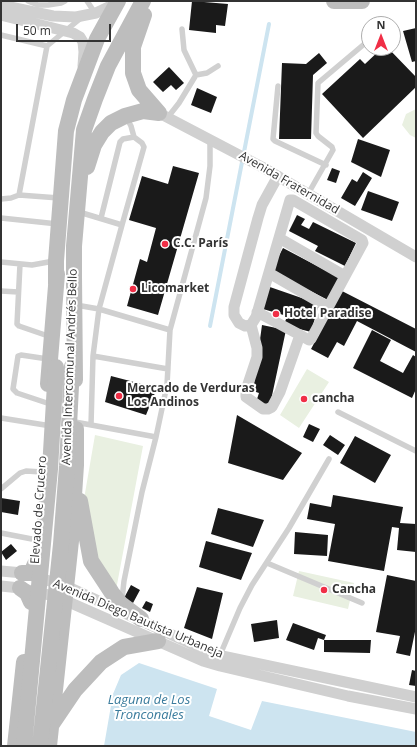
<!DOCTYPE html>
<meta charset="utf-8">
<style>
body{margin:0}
#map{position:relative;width:417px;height:747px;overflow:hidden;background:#fff;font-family:"Open Sans",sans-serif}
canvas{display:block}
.frame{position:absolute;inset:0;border:2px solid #333;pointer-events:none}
.north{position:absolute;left:361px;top:16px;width:40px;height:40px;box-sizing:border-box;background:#fff;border:1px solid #adadad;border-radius:50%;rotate:0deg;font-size:11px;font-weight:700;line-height:16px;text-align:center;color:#333}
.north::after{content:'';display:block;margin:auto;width:14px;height:18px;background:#f02e46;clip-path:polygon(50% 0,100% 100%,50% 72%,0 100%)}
.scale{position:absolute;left:16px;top:24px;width:95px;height:18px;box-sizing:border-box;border:2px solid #333;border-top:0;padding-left:5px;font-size:12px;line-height:14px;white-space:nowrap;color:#333;-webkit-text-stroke:3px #fff;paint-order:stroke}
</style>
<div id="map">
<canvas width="417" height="747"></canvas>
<div class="frame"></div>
<div class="north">N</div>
<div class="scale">50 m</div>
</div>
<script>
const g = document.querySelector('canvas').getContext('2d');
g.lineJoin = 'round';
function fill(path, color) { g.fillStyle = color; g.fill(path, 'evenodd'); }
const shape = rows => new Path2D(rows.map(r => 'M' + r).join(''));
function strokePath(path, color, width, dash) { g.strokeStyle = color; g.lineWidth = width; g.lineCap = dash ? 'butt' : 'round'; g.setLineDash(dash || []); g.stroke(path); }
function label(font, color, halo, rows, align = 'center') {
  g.font = font + ' "Open Sans",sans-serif'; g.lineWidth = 4; g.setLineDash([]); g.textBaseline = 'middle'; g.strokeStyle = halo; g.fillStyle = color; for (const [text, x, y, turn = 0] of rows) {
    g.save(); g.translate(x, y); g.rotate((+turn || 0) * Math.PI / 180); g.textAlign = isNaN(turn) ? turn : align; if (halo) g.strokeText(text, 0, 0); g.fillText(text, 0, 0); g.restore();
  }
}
const green = shape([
 [416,109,416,138,410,135,402,125,406,114],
 [307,369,329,382,299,428,280,415],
 [95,435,143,446,116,590,95,560,84,499],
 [299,571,354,583,348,609,293,596]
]);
const water = shape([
 [139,663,217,689,209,716,251,730,262,701,416,732,416,746,104,746,113,694,121,675]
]);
const stream = shape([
 [210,326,269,24]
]);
const building = shape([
 [192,1,228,4,225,26,216,25,216,33,189,30],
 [416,28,416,61,412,62,403,31],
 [382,48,388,48,416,77,416,87,363,138,322,94,360,59,365,64],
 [319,53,327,63,313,75,311,139,279,139,282,63,306,64],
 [169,67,184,83,176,90,171,85,163,92,153,82],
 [197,88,217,97,211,113,191,105],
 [358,139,390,150,381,177,351,162],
 [173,166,199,173,158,315,127,306,140,259,147,262,156,228,129,220,142,176,168,184],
 [332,168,340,171,336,183,327,180],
 [363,172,372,178,355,206,341,198,352,179,357,182],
 [368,191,399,202,392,221,361,210],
 [297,215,305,219,301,225,309,229,313,222,356,243,345,266,315,251,318,246,289,231],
 [283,248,340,278,328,300,271,271],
 [267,286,319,304,311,332,284,325,287,316,263,309],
 [342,291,416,329,416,352,357,321,344,346,337,342,328,358,311,349],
 [262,325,286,330,270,405,256,402,259,393,253,391],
 [372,330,391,340,380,361,403,373,413,355,416,357,416,389,412,398,353,368],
 [111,376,157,388,146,415,105,402],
 [237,415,302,453,283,480,228,463],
 [309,424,320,429,313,442,303,437],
 [330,435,345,445,338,455,323,445],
 [355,436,391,455,375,483,340,463],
 [333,495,403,507,400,523,416,524,416,552,397,550,399,528,392,527,384,571,328,561,335,524,307,519,310,503,331,507],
 [1,498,20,501,18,515,1,512],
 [218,508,264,520,253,547,211,534],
 [295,532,328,535,327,556,294,554],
 [206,541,252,553,241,580,199,567],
 [11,544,17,551,6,560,1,552],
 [387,575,416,581,416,627,410,656,396,653,400,636,376,632],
 [131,585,140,590,133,603,124,598],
 [197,587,223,593,212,639,184,628],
 [146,601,153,604,150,612,142,608],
 [277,620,279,638,254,642,251,624],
 [293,623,326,635,324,640,318,638,314,650,286,640],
 [324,640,371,640,370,653,324,652],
 [412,670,416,671,416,686,409,685]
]);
const lane = shape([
 [28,1,38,5,48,5,61,3,65,1],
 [87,1,95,13],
 [1,35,47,46,19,195,59,198],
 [47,46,81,18],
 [196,75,207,73,218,66],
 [278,86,273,139,275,141,326,165],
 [168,117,179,103,196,75,184,50,182,29],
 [308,194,333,150,332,147,318,136,316,133,318,83,369,40],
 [1,199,11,198,19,195],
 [79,212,122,225,99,309,93,356,91,425],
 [1,218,58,224],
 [101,218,120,142,123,139,134,137,131,126,126,117],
 [122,225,144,147,142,143,134,137],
 [1,262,32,265,54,261],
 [20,264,17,324,19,326,51,337],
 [1,291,18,292],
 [76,305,99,309,170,330],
 [93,356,168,369],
 [47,403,17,393,13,389,18,356,21,355,48,359],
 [338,412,416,451],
 [1,418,45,425],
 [75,422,156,437],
 [1,489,20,473,26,471,42,472],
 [1,533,37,540],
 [267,563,362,603],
 [122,599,124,581,142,492,156,437,167,385,170,330,206,198,210,166,210,139],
 [220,655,240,608,252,585,289,528,329,459]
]);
const street = shape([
 [1,5,53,16,76,17,96,13,117,3],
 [1,15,73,33,80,37,83,42,84,52,83,66],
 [159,113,262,167,416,257],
 [279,238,345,276],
 [269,273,328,307],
 [257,312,300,335],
 [251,325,257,348,257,357,246,390,246,397,263,409,268,409,272,407,280,392,300,335,309,340,311,339,363,243,362,240,293,200,290,200,256,317,251,325,245,326,239,323,234,315,234,307,258,218,262,205,278,176],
 [1,571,23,573,66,586,207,651,222,656,416,697],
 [1,586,20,588,49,595,64,600,203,661,220,666,348,696,416,709]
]);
const secondary = shape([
 [334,1,362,1],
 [144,15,133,47,133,73,139,90,159,113],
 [87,167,94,145,102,132,111,123,125,116,143,111,159,113],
 [74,276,75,380],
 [56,284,56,261,66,131,74,100,97,39,118,1],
 [74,286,74,246,84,130,95,99,108,66,143,1],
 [48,384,57,274],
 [80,501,91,561,112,593,121,604,141,619],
 [22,573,31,573,35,564],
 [20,588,27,593,31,602],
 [52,724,75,690,101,662,124,647,158,641],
 [15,746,24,662],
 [49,746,71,541,76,465,76,429]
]);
const secondaryBridge = shape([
 [24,746,50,469,56,367],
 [40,746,61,544,67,466,72,366]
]);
const markers = [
 [165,244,4,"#f02e46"],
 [133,289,4,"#f02e46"],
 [276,314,4,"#f02e46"],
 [119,396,4,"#f02e46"],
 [304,399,4,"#f02e46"],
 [324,590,4,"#f02e46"]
];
const streetNames = [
 ["Avenida Fraternidad",289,183,30],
 ["Avenida Intercomunal Andrés Bello",70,367,-88],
 ["Elevado de Crucero",39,510,-86],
 ["Avenida Diego Bautista Urbaneja",138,619,23]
];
const poiNames = [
 ["C.C. París",173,244],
 ["Licomarket",141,289],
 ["Hotel Paradise",284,314],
 ["Mercado de Verduras",127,389],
 ["Los Andinos",127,403],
 ["cancha",312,399],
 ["Cancha",332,590]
];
const waterNames = [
 ["Laguna de Los",149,700],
 ["Tronconales",149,715]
];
fill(green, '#e9f0e1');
fill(water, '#cde4f0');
strokePath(stream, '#cde4f0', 4);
fill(building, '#1a1a1a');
strokePath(lane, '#d0d0d0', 5.5);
strokePath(street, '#d0d0d0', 11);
strokePath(secondary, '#bdbdbd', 16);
strokePath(secondaryBridge, '#bdbdbd', 16);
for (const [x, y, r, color] of markers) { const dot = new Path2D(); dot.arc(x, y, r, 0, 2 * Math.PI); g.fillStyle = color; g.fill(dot); strokePath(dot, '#fff', 1.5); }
label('12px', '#333', '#fff', streetNames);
label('bold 12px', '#333', '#fff', poiNames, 'left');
label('italic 13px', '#397b9c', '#fff', waterNames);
</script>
